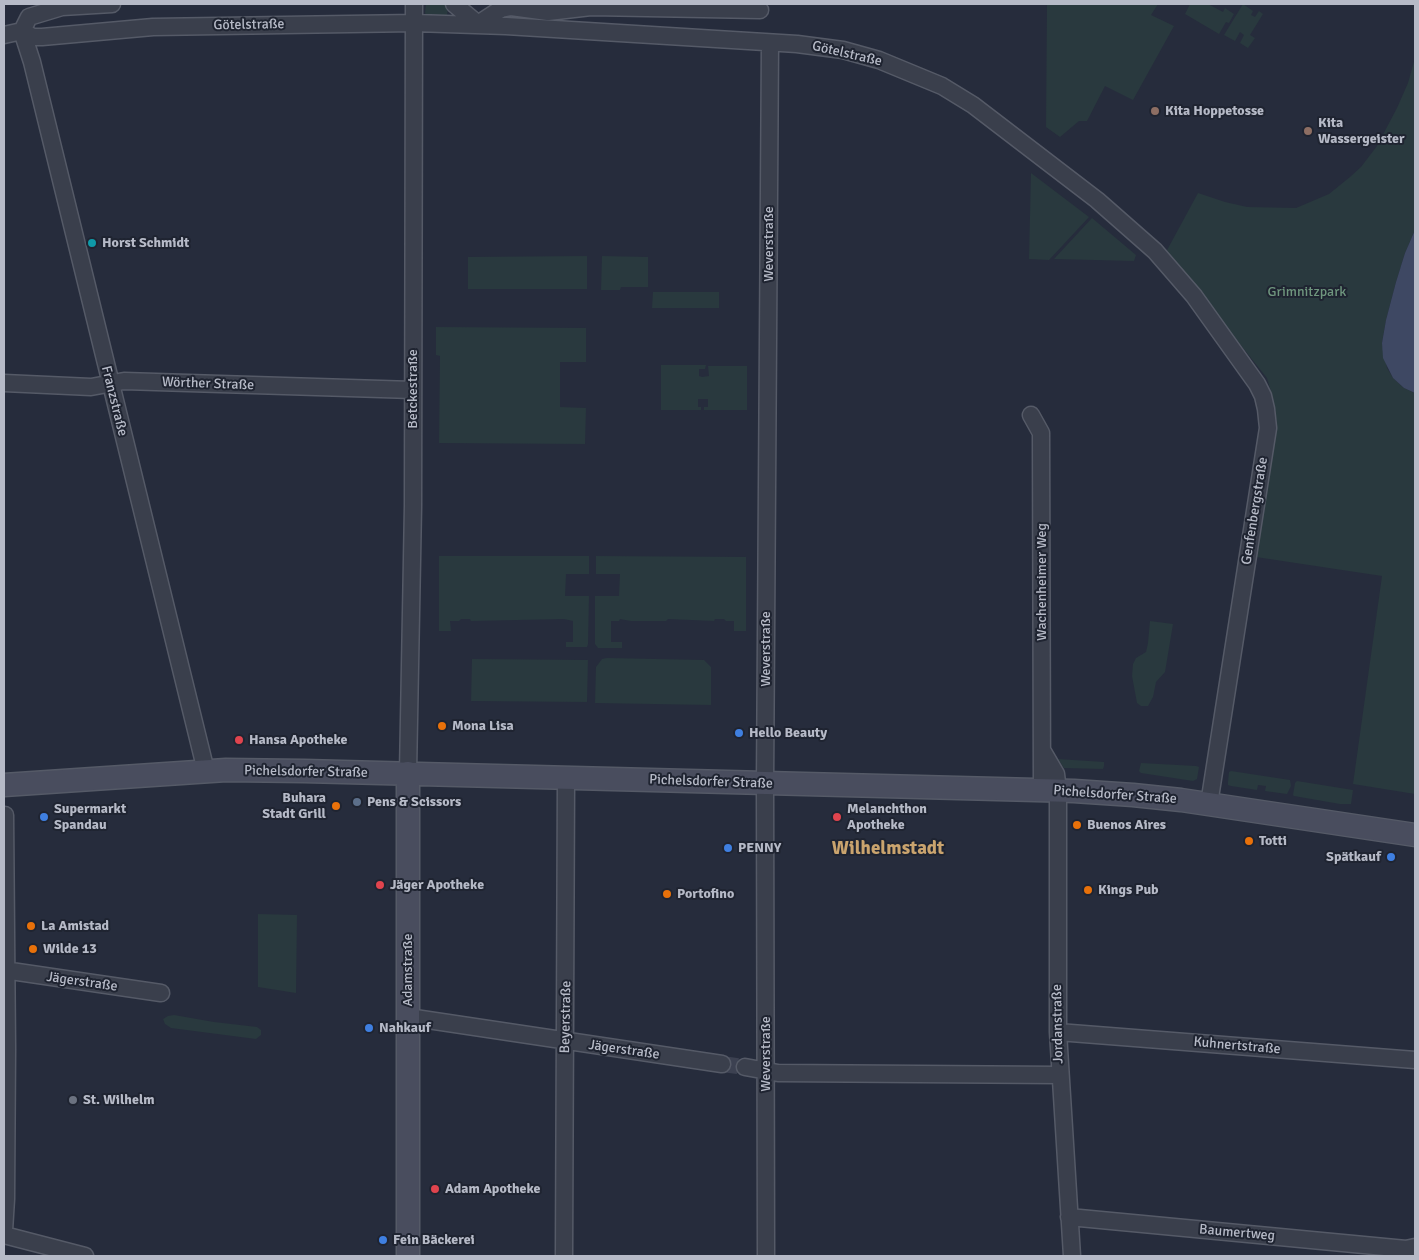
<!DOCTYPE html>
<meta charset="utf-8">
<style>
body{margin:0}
#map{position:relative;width:1419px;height:1260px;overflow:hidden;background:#262c3c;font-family:Signika,sans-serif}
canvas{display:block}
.frame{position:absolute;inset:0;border:5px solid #b6bac7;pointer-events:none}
</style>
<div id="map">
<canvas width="1419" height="1260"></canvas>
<div class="frame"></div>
</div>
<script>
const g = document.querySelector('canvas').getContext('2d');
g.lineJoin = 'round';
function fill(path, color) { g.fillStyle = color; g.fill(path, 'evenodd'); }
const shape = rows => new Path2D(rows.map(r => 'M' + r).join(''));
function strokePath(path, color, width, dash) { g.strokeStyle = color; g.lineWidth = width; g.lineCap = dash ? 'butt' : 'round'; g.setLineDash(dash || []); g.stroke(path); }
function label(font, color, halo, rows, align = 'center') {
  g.font = font + ' Signika,sans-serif'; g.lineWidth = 4; g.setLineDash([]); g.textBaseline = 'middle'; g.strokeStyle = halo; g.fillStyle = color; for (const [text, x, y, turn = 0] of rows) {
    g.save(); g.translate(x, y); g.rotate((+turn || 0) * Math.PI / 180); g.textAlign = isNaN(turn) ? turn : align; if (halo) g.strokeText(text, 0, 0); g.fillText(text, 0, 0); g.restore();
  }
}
const green = shape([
 [426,4,446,4,448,8,447,15,444,17,427,17,425,13],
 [1047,4,1158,4,1151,15,1174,26,1133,100,1105,86,1087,121,1079,121,1060,137,1046,127],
 [1190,4,1208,4,1223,12,1225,8,1234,14,1229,23,1226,22,1219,34,1185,14],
 [1243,4,1253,11,1251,15,1255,17,1259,11,1263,14,1250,35,1255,38,1248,48,1240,43,1244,35,1240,32,1235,41,1224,35],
 [1415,58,1415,230,1405,253,1396,282,1386,320,1382,343,1387,368,1393,378,1404,388,1415,393,1415,794,1353,784,1382,576,1256,557,1277,426,1274,402,1267,378,1166,252,1198,193,1225,202,1247,207,1296,208,1329,194,1350,177,1361,167,1377,146,1397,108,1408,83],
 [1031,173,1089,217,1049,260,1029,259],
 [1092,218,1136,255,1134,261,1054,259],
 [587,256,587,289,468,289,468,257],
 [602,256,648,257,648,287,621,287,620,290,601,290],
 [653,292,719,292,719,308,652,308],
 [436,327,586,328,586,362,560,362,560,407,586,408,585,444,439,443,440,356,436,355],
 [661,365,706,365,705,369,699,369,699,376,702,377,709,376,708,366,747,366,747,410,704,410,704,407,708,407,708,399,698,399,698,407,701,407,701,410,661,410],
 [439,556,589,556,589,574,566,574,565,596,589,596,588,644,587,647,566,647,566,642,573,642,573,621,564,619,471,621,470,619,461,619,459,621,450,621,451,631,439,631],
 [596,556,746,557,746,631,734,631,734,621,726,621,724,619,715,619,714,621,668,619,666,621,631,621,620,619,619,621,611,621,611,642,622,642,622,648,598,648,595,644,595,596,619,596,620,574,596,574],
 [1150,621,1173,624,1165,672,1156,682,1153,697,1148,706,1141,706,1137,703,1132,676,1133,664,1136,658,1146,652,1148,643],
 [607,658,704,660,711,667,711,705,595,703,596,667,602,659],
 [472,659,588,660,587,702,471,701],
 [1058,759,1104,762,1104,766,1103,769,1064,768],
 [1141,763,1196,766,1199,767,1197,779,1193,781,1141,773,1139,771],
 [1231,771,1290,780,1291,786,1287,794,1265,791,1266,786,1258,785,1257,790,1231,786,1228,785,1228,782,1229,772],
 [1297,781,1353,790,1351,804,1340,804,1294,796,1293,795,1295,783],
 [258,914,297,915,296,993,258,987],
 [174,1015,214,1022,257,1027,261,1030,261,1035,256,1039,171,1028,165,1024,163,1019,168,1016]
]);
const water = shape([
 [1415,230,1415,393,1404,388,1393,378,1383,358,1382,343,1386,320,1396,282,1405,253]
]);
const streetTunnel = shape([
 [722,1064,745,1067]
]);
const street = shape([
 [454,4,478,24],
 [478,24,501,9,511,7,548,12,591,7,760,10],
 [22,31,32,62,206,771],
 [22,31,29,17,62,7,112,4],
 [4,35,22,31,33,37,42,37,153,27,415,23,506,26,797,44,843,50,879,60,942,86,973,105,1097,200,1155,251,1194,296,1257,384,1263,396,1266,409,1268,428,1209,804],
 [4,383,91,387,124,381,413,390],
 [1031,415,1041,433,1042,790],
 [1042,750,1056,774,1058,791,1058,1032,1072,1256],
 [408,773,413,506,414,4],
 [4,970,161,993],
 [408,1017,722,1064],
 [1058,1032,1415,1060],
 [745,1067,778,1073,1059,1075],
 [1069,1217,1406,1249,1415,1247],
 [4,1231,6,1199,7,1049,5,815],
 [4,1235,85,1256],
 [564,1256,566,778],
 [766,1256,765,783,770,43]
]);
const secondary = shape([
 [4,785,226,770,304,771,1074,791,1133,795,1181,800,1415,835],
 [408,1256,408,773]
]);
const markers = [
 [1155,111,5,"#8d6e63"],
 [1308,131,5,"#8d6e63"],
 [92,243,5,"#0f9aa8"],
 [442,726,5,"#e8710a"],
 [739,733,5,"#3f7fe0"],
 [239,740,5,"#e0444e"],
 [357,802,5,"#5c6f8a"],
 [336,806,5,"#e8710a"],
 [44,817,5,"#3f7fe0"],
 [837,817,5,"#e0444e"],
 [1077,825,5,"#e8710a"],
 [1249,841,5,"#e8710a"],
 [728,848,5,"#3f7fe0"],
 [1391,857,5,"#3f7fe0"],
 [380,885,5,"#e0444e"],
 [1088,890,5,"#e8710a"],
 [667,894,5,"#e8710a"],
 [31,926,5,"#e8710a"],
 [33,949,5,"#e8710a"],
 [369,1028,5,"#3f7fe0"],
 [73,1100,5,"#6b7280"],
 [435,1189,5,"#e0444e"],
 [383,1240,5,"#3f7fe0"]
];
const streetNames = [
 ["Götelstraße",249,25,-1],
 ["Götelstraße",847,54,13],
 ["Weverstraße",769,244,-90],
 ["Wörther Straße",208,384,2],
 ["Betckestraße",413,389,-90],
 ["Franzstraße",114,401,76],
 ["Genfenbergstraße",1255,511,-81],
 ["Wachenheimer Weg",1042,582,-90],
 ["Weverstraße",766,649,-90],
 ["Pichelsdorfer Straße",306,772,1],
 ["Pichelsdorfer Straße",711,782,2],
 ["Pichelsdorfer Straße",1115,795,4],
 ["Adamstraße",408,970,-90],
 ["Jägerstraße",82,982,8],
 ["Beyerstraße",566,1017,-89],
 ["Jordanstraße",1058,1024,-91],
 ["Kuhnertstraße",1237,1046,5],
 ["Jägerstraße",624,1050,8],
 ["Weverstraße",766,1054,-90],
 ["Baumertweg",1237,1233,5]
];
const poiNames = [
 ["Kita Hoppetosse",1165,111],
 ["Kita",1318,123],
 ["Wassergeister",1318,139],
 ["Horst Schmidt",102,243],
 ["Mona Lisa",452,726],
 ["Hello Beauty",749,733],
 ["Hansa Apotheke",249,740],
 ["Buhara",326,798,"right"],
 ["Stadt Grill",326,814,"right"],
 ["Pens & Scissors",367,802],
 ["Supermarkt",54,809],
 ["Spandau",54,825],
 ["Melanchthon",847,809],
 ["Apotheke",847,825],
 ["Buenos Aires",1087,825],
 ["Totti",1259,841],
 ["PENNY",738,848],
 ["Spätkauf",1381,857,"right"],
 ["Jäger Apotheke",390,885],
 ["Kings Pub",1098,890],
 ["Portofino",677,894],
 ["La Amistad",41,926],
 ["Wilde 13",43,949],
 ["Nahkauf",379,1028],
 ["St. Wilhelm",83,1100],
 ["Adam Apotheke",445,1189],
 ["Fein Bäckerei",393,1240]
];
const parkNames = [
 ["Grimnitzpark",1307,292]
];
const districtNames = [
 ["Wilhelmstadt",888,849]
];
fill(green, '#29393e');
fill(water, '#3e4863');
strokePath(streetTunnel, '#3c4151', 16, [16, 8]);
strokePath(street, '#555a67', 19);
strokePath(secondary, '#555a67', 25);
strokePath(street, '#3a3f4c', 16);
strokePath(secondary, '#494d5e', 22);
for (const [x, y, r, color] of markers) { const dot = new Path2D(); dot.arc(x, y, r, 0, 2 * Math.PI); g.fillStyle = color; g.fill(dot); strokePath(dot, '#1f2431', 2); }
label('14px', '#b6bac7', '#1f2431', streetNames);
label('bold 14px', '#b6bac7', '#1f2431', poiNames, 'left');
label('14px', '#6f967e', '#1f2431', parkNames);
label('bold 19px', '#caa46e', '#1f2431', districtNames);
</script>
